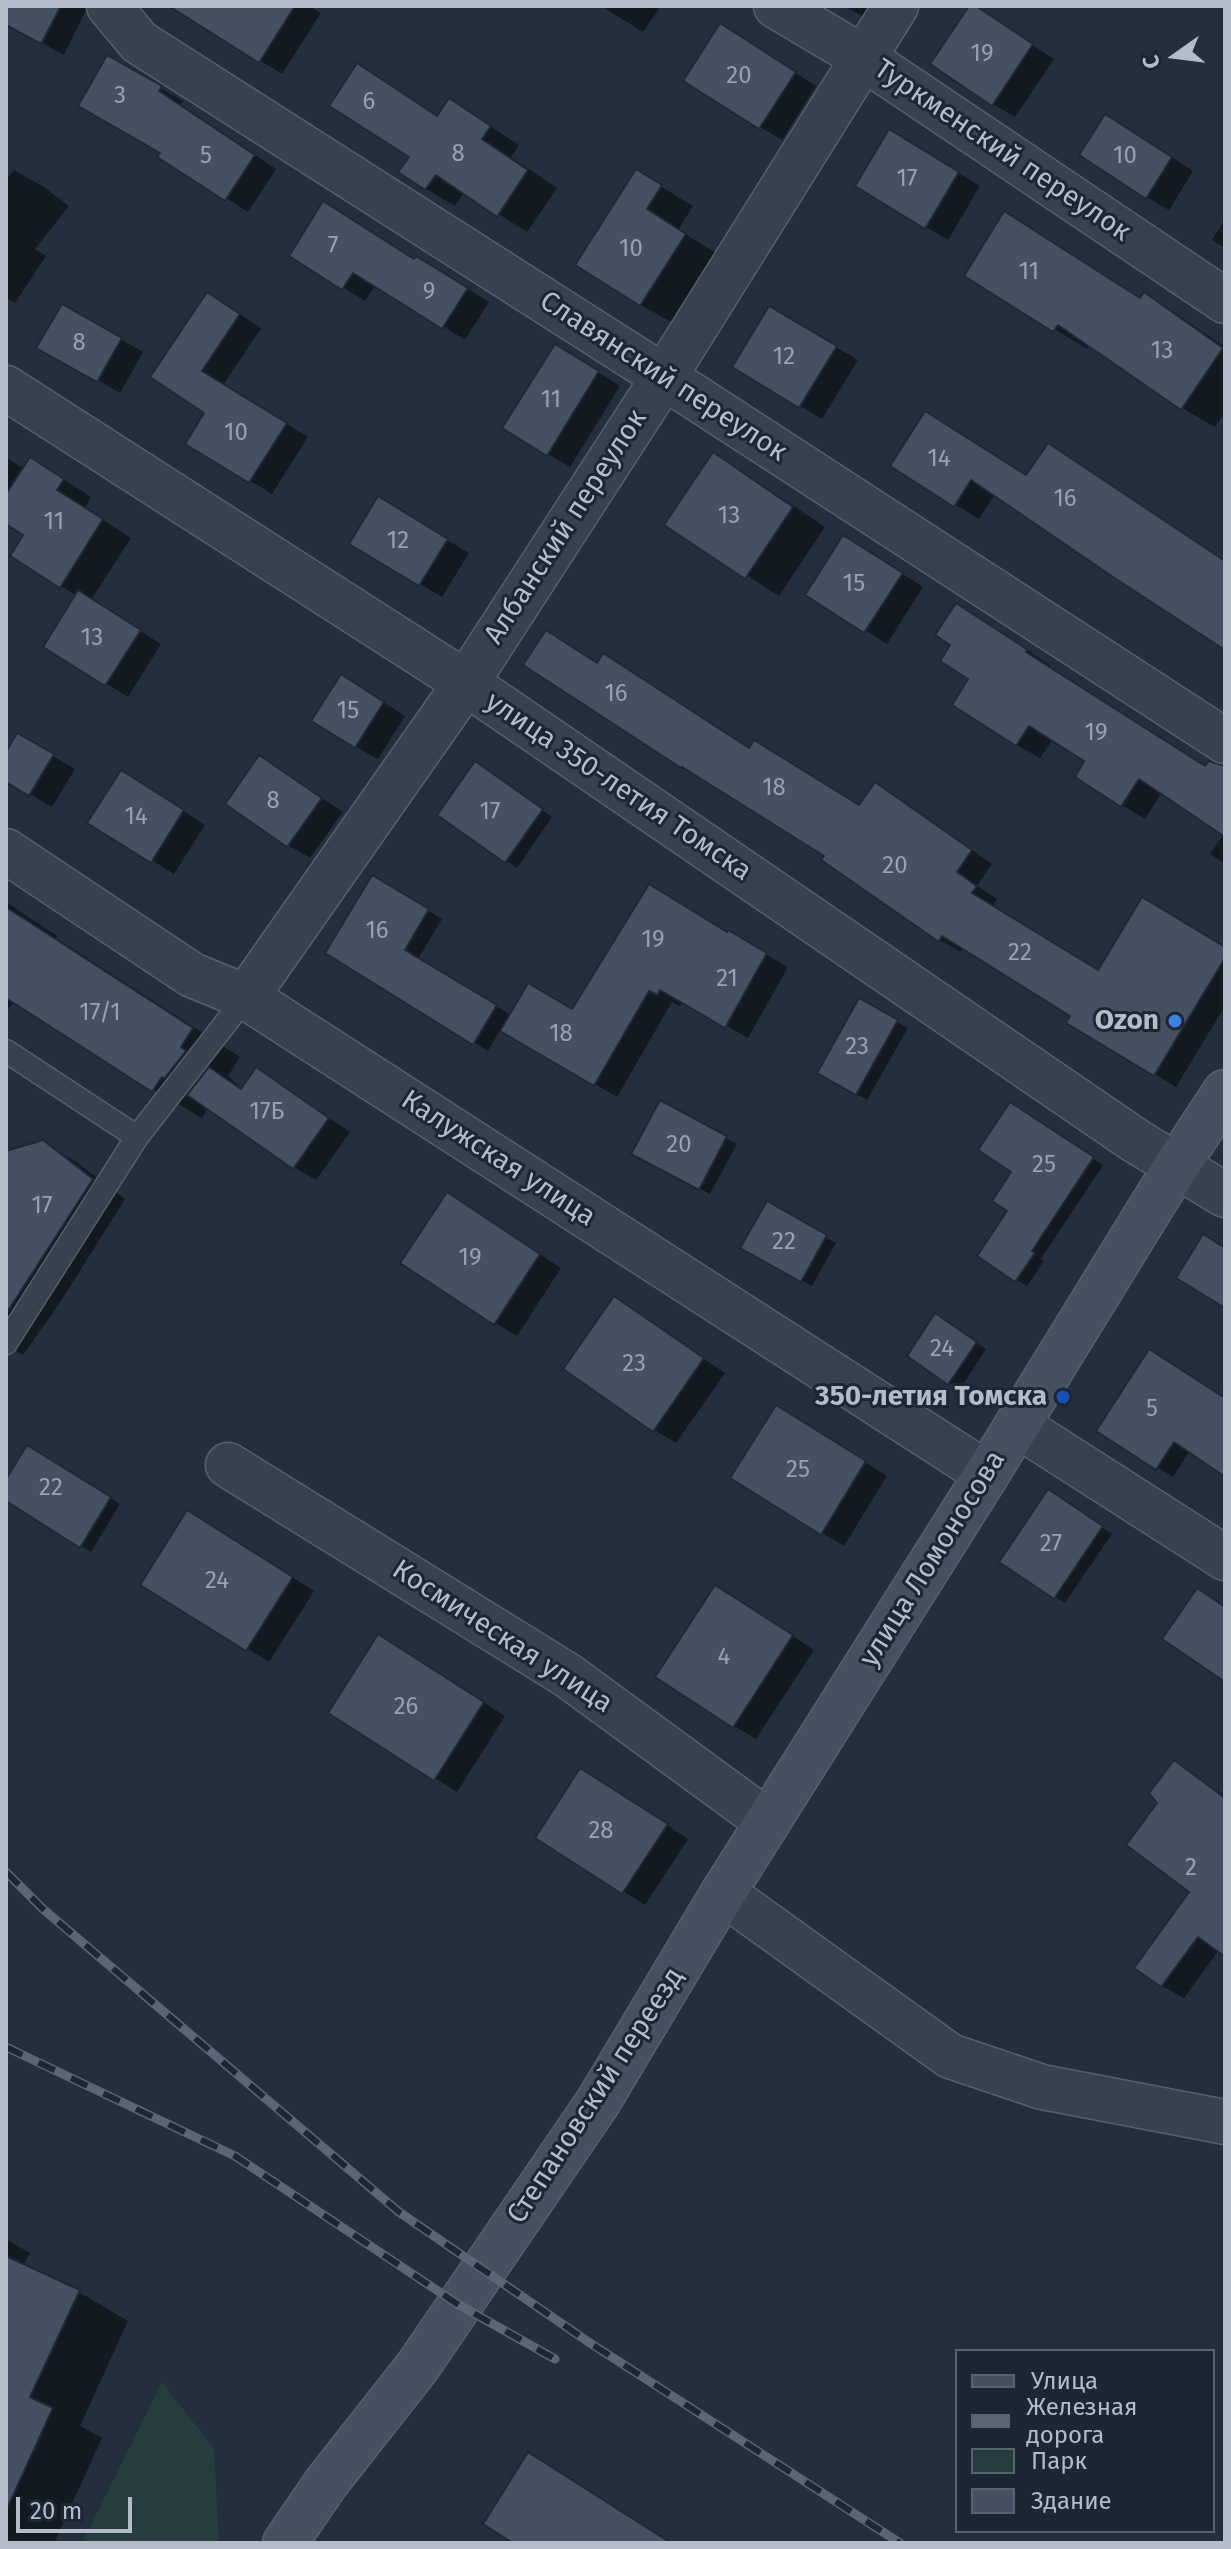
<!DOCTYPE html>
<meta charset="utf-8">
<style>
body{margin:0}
#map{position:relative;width:1231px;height:2549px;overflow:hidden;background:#242f3e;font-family:"Fira Sans",sans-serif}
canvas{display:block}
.frame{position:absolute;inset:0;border:8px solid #b4bcc9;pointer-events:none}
.legend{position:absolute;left:955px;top:2349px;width:260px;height:184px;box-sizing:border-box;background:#1d2633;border:2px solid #59626f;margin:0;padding:10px 14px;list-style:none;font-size:24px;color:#b4bcc9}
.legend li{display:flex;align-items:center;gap:16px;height:40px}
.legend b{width:40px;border:2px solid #59626f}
.north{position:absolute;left:1135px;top:16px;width:80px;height:80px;-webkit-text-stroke:6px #1d2633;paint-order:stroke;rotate:256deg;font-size:22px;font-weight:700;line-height:32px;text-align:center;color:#b4bcc9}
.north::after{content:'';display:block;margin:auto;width:28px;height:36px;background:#b4bcc9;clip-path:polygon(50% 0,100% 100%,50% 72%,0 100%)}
.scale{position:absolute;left:16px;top:2497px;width:116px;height:36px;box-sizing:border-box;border:4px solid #b4bcc9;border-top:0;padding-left:10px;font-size:24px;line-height:28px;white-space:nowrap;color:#b4bcc9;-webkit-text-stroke:6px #1d2633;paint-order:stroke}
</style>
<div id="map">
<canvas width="1231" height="2549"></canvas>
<div class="frame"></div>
<ul class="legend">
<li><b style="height:10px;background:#465061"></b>Улица</li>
<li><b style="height:10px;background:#5a6575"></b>Железная дорога</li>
<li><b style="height:22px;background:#263c3f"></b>Парк</li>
<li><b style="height:22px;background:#455162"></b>Здание</li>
</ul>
<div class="north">С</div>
<div class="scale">20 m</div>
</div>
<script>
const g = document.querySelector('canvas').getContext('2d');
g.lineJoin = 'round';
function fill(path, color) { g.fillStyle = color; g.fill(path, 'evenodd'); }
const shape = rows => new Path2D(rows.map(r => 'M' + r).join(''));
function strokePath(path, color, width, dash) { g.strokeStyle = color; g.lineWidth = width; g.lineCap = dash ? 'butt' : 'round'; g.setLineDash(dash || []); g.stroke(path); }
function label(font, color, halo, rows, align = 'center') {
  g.font = font + ' "Fira Sans",sans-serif'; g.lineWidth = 6; g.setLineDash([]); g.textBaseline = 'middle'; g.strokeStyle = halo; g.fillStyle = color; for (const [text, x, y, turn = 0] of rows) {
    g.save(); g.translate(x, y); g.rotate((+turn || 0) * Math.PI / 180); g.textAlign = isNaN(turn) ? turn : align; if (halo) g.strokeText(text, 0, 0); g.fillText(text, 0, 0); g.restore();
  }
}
const green = shape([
 [162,2382,214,2449,219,2543,82,2543]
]);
const shadow = shape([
 [6,6,88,6,64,55,6,23],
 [179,6,309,6,321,13,282,74,200,23],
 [601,6,661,6,643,32],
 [844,6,871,6,864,17],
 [971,6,1054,59,1015,117,993,104],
 [742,39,816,86,782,140,760,127],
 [108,58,183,101,180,105,276,169,248,212,160,156,162,152],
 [358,66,438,117,450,100,519,145,511,157,557,188,527,232,464,192,455,206,426,189,411,156],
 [1128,129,1193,171,1169,210,1147,197],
 [912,144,980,186,948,240,926,227],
 [14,170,44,187,69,206,35,249,46,256,15,303,6,298,6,180],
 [637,172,693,206,678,230,718,254,673,323,641,305],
 [1225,219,1225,248,1212,240],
 [1037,233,1142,299,1144,295,1177,314,1225,347,1225,412,1215,427,1182,408,1090,344,1087,349,966,275],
 [291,255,416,261,439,271,489,302,465,340,376,284,365,301],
 [63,306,143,352,120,393,39,347],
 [229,307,261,328,223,385,308,437,272,494,188,443,207,413,153,377],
 [770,308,858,360,822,419,735,367],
 [578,359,620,386,570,467,548,454],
 [713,455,746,474,825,527,779,596,667,524],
 [6,457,24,469,59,476,91,497,85,508,131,538,91,600,161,644,128,697,46,646,77,596,61,586,26,535,6,522],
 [893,466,1028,477,1225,562,1225,648,995,494,979,519],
 [400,512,469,553,442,597,352,543],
 [866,550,923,587,887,644,808,594],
 [980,619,1050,665,1048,668,1207,768,1225,774,1225,864,1210,854,1224,834,1162,792,1145,819,1122,805,1087,761,1053,739,1040,758,1017,745,971,679],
 [598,665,750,750,860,807,875,785,897,797,992,864,977,886,997,899,992,907,1099,973,1225,949,1225,1006,1176,1087,1069,1022,1073,1015,964,948,961,952,940,940,827,855],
 [363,689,405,716,378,759,356,747],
 [18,736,75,769,52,807,6,780,6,756],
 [260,757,343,812,310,858,288,845],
 [486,770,552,817,517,868,440,815],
 [144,785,205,825,174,874,90,822],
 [372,878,442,919,418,959,511,1015,573,1011,729,933,788,967,748,1038,683,1001,680,1006,672,1002,617,1097,501,1029,488,1051,431,1017],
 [6,902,57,936,56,938,240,1057,228,1076,243,1090,257,1070,350,1132,316,1180,294,1167,208,1107,202,1118,154,1090,14,1001,6,1013],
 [860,1001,908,1028,867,1100,819,1072],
 [660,1103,737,1144,710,1194,644,1159],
 [1021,1111,1103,1165,1041,1259,1044,1261,1027,1286,980,1256,1010,1210],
 [43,1142,76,1162,125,1199,61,1301,23,1355,6,1345,6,1158],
 [767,1204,836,1243,812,1286,743,1248],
 [469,1208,561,1268,517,1336,495,1323],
 [614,1298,725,1373,676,1443,654,1430],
 [946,1322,986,1349,960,1389,949,1383],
 [1225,1410,1225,1475,1190,1450,1173,1477,1099,1430],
 [798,1420,887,1476,844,1546,822,1533],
 [28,1447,120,1504,91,1552,6,1499,6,1483],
 [1059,1498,1112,1534,1065,1603,1055,1597],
 [209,1525,314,1591,269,1662,143,1584],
 [738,1600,814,1650,756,1739,734,1726],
 [401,1649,505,1716,457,1792,331,1712],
 [1174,1762,1225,1796,1225,1954,1219,1950,1184,1998,1162,1986,1192,1892,1159,1803],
 [603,1783,688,1839,645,1905,538,1837],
 [6,2239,30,2253,23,2266,79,2292,128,2321,80,2426,102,2438,54,2543,6,2543]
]);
const building = shape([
 [6,6,61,6,41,44,6,25,6,6],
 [169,6,295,6,259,63,169,6],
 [969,6,976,6,1033,44,992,106,930,64,969,6],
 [720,23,796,72,759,129,683,81,720,23],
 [107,55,162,86,159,91,255,155,225,201,157,157,160,153,78,106,107,55],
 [357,63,437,116,449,98,491,126,482,139,528,170,497,217,436,175,425,190,398,172,409,157,329,106,357,63],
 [1105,114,1172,157,1146,199,1079,155,1105,114],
 [889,129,959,172,925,229,855,186,889,129],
 [636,169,662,185,647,209,686,234,640,306,575,265,636,169],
 [323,201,414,259,416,256,468,288,442,329,353,273,342,290,289,256,323,201],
 [1004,211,1140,298,1144,292,1223,348,1181,410,1058,325,1053,332,964,276,1004,211],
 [207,292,240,314,202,371,287,423,249,483,185,444,204,413,150,377,207,292],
 [62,304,122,338,97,382,36,348,62,304],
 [769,306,837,346,799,408,732,367,769,306],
 [555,344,599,371,547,456,502,428,555,344],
 [925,411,1026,475,1048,443,1225,561,1225,650,1116,579,971,480,954,507,890,466,925,411],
 [713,452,793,507,745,579,664,525,713,452],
 [30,457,64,479,57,490,103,519,60,588,10,556,23,535,6,524,6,494,30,457],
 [378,496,448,539,419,586,349,544,378,496],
 [843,535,903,573,864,633,805,595,843,535],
 [78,590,141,630,105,686,43,647,78,590],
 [956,603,1028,650,1026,652,1205,766,1209,761,1225,766,1225,837,1139,779,1121,807,1075,777,1084,761,1029,726,1016,746,952,705,968,679,940,661,950,645,935,635,956,603],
 [546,630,597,663,603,653,749,748,754,740,859,805,875,782,972,850,957,872,977,886,972,893,1098,970,1142,897,1225,947,1225,958,1154,1076,1066,1023,1070,1016,942,936,939,942,821,860,824,856,682,767,681,768,523,665,546,630],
 [341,674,384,702,355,748,311,721,341,674],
 [17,733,54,754,29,796,6,782,6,752,17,733],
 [259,755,322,798,287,847,225,804,259,755],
 [475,761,543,809,505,863,437,815,475,761],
 [121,770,184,810,151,863,87,823,121,770],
 [372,875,429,909,405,950,497,1005,473,1045,325,953,372,875],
 [649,884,727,932,728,930,767,953,725,1028,660,990,657,995,649,991,594,1086,500,1031,528,983,572,1009,649,884],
 [6,907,193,1028,181,1047,186,1051,164,1079,162,1077,152,1092,6,998,6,907],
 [859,998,898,1020,856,1095,817,1073,859,998],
 [209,1067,241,1089,256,1067,329,1118,293,1169,187,1095,209,1067],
 [660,1100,727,1136,699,1190,631,1154,660,1100],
 [1010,1102,1094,1157,1032,1251,1035,1253,1015,1282,977,1256,1007,1211,992,1201,1011,1172,978,1150,1010,1102],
 [43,1140,93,1179,6,1314,6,1151,43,1140],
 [447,1192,540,1254,494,1325,400,1263,447,1192],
 [767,1201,827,1235,801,1282,740,1248,767,1201],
 [1203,1234,1225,1248,1225,1308,1176,1278,1203,1234],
 [614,1296,704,1358,653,1432,563,1369,614,1296],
 [935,1313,977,1342,948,1385,907,1356,935,1313],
 [1149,1349,1225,1398,1225,1477,1174,1442,1156,1470,1096,1431,1149,1349],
 [776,1405,866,1461,821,1535,730,1478,776,1405],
 [27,1445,111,1497,80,1548,6,1501,6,1479,27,1445],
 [1048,1489,1103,1526,1054,1599,999,1562,1048,1489],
 [187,1510,293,1577,246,1651,140,1585,187,1510],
 [715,1585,793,1635,733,1728,655,1677,715,1585],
 [1197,1588,1225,1607,1225,1682,1162,1639,1197,1588],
 [378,1634,484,1702,434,1781,328,1713,378,1634],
 [1174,1760,1225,1798,1225,1957,1198,1937,1161,1987,1134,1968,1189,1892,1126,1845,1157,1803,1149,1793,1174,1760],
 [580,1768,668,1824,622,1894,535,1838,580,1768],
 [6,2256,80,2290,30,2397,53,2408,6,2511,6,2256],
 [528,2452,671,2543,513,2543,483,2524,528,2452]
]);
const lane = shape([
 [6,1051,137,1137],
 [6,1343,137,1137,246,997]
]);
const street = shape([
 [109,6,139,42,664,377,1225,741],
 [776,6,862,57,1225,301],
 [6,388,466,683,1136,1141,1225,1195],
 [6,851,192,975,246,997,987,1474],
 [246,997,466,683,664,377,896,6],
 [1017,1425,1225,1558],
 [228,1465,567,1675,768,1822],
 [723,1893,950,2056,1042,2087,1225,2122]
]);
const secondary = shape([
 [285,2543,326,2483,418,2366,598,2102,723,1893,987,1474,1177,1165,1225,1092]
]);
const rail = shape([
 [6,1872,43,1909,399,2212,587,2341,900,2543],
 [6,2047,235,2156,459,2305,555,2359]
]);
const markers = [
 [1175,1021,8,"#3f7fe0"],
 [1063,1397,8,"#1a4fb4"]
];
const numberNames = [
 ["19",982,54],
 ["20",739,76],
 ["3",120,96],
 ["6",369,102],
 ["8",458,154],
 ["5",206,156],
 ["10",1125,156],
 ["17",907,179],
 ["7",333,246],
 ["10",631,249],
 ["11",1029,272],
 ["9",429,292],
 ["8",79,343],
 ["13",1162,351],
 ["12",784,357],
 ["11",551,400],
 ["10",236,433],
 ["14",939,459],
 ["16",1065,499],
 ["13",729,516],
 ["11",54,522],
 ["12",398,541],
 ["15",854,584],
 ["13",92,638],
 ["16",616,694],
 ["15",348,711],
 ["19",1096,733],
 ["18",774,788],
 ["8",273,801],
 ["17",490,812],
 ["14",136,817],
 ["20",895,866],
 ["16",377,931],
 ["19",653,940],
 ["22",1020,953],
 ["21",727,979],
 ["17/1",100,1013],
 ["18",561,1034],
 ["23",857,1047],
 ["17Б",267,1112],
 ["20",679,1145],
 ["25",1044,1165],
 ["17",42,1206],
 ["22",784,1242],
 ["19",470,1258],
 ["24",942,1349],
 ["23",634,1364],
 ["5",1152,1409],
 ["25",798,1470],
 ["22",51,1488],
 ["27",1051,1544],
 ["24",217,1581],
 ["4",724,1657],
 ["26",406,1707],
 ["28",601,1831],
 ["2",1191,1868]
];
const streetNames = [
 ["Туркменский переулок",1002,151,34],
 ["Славянский переулок",663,377,33],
 ["Албанский переулок",566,527,-57],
 ["улица 350-летия Томска",618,787,34],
 ["Калужская улица",498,1159,33],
 ["улица Ломоносова",933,1559,-58],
 ["Космическая улица",502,1637,33],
 ["Степановский переезд",596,2096,-57]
];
const poiNames = [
 ["Ozon",1159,1021],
 ["350-летия Томска",1047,1397]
];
fill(green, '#263c3f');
fill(shadow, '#0007');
fill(building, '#455162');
strokePath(building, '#1f2835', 2);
strokePath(lane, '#565f6c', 25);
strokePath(street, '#565f6c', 47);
strokePath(secondary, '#565f6c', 47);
strokePath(lane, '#38414e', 22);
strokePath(street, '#38414e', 44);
strokePath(secondary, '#465061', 44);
strokePath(rail, '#5a6575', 9);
strokePath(rail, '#1d2633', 6, [18]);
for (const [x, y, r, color] of markers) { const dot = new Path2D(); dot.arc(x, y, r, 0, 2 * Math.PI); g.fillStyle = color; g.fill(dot); strokePath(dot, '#1d2633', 3); }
label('24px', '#98a1af', null, numberNames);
label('28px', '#b4bcc9', '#1d2633', streetNames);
label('bold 28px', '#b4bcc9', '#1d2633', poiNames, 'right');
</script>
